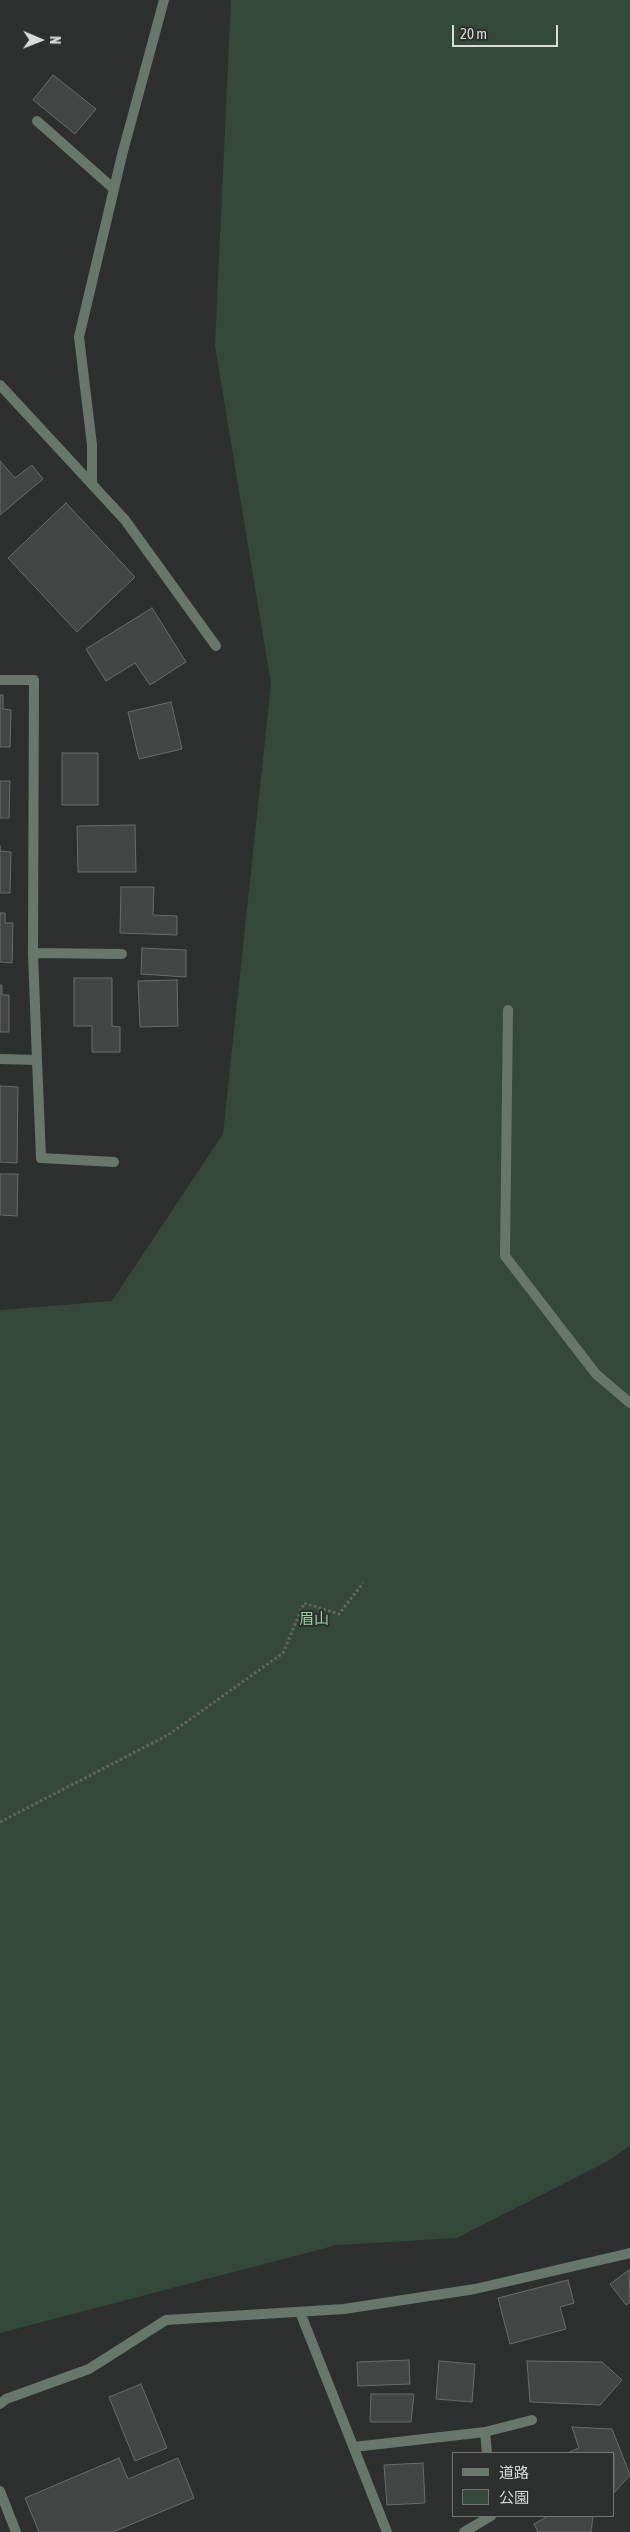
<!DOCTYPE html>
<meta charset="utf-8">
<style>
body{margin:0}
#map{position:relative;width:630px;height:2532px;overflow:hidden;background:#2d302e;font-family:"Asap Condensed","Noto Sans JP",sans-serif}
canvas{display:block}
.legend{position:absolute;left:452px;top:2452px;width:162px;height:65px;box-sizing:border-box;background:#2d302e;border:1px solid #727472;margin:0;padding:6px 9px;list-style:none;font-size:15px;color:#d9dbd9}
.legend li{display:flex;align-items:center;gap:10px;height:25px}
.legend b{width:25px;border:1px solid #727472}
.north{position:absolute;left:15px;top:15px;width:50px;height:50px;-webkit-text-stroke:4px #2d302e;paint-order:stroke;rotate:91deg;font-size:14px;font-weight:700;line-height:20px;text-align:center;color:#d9dbd9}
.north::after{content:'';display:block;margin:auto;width:18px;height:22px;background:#d9dbd9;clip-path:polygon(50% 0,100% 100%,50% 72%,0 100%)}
.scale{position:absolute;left:452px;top:25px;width:106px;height:22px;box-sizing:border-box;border:2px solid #d9dbd9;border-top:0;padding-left:6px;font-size:15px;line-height:18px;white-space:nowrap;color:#d9dbd9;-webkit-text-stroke:4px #2d302e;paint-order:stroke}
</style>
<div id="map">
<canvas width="630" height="2532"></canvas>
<ul class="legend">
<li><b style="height:6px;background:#68776c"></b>道路</li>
<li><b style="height:14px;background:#34493b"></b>公園</li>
</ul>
<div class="north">N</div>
<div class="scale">20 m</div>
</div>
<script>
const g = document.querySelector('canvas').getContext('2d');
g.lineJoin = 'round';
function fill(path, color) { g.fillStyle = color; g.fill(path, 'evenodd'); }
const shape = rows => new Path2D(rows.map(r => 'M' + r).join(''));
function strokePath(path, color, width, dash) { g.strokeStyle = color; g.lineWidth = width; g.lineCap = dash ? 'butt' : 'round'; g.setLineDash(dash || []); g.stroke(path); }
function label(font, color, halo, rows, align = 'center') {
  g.font = font + ' "Asap Condensed","Noto Sans JP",sans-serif'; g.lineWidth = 4; g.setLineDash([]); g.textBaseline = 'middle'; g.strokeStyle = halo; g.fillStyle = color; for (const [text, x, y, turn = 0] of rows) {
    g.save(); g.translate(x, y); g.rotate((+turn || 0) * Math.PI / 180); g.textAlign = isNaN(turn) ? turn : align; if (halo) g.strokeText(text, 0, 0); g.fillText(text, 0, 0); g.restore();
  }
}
const green = shape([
 [231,0,630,0,630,2146,608,2161,457,2238,337,2245,0,2333,0,1310,112,1301,223,1134,271,684,215,346]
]);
const building = shape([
 [53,75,96,109,75,134,33,100,53,75],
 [0,461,15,478,32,465,43,479,0,515,0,461],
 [66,503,135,577,77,632,8,558,66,503],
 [152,608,186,662,150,685,135,663,106,681,86,649,152,608],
 [0,695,3,695,3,709,11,710,10,747,0,747,0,695],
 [171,702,182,749,139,759,128,712,171,702],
 [62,753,98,753,98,805,62,805,62,753],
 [0,781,10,781,9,818,0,818,0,781],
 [135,825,136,872,78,872,77,826,135,825],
 [0,846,0,851,11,852,10,893,0,893,0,846],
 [121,887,154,887,153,915,177,916,177,935,120,933,121,887],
 [0,913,5,913,5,923,13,923,12,963,0,962,0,913],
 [142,948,186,950,186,977,141,974,142,948],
 [74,978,112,978,112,1026,120,1027,120,1052,92,1052,92,1026,74,1026,74,978],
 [177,980,178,1026,140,1027,138,981,177,980],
 [0,985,2,985,2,995,9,995,9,1032,0,1032,0,985],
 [0,1086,18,1087,17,1163,0,1162,0,1086],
 [0,1174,18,1174,17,1216,0,1215,0,1174],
 [629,2270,630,2302,626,2305,610,2284,629,2270],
 [568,2280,574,2303,560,2307,566,2329,510,2344,498,2298,568,2280],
 [409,2360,410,2384,358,2386,357,2362,409,2360],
 [439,2361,475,2364,472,2402,436,2399,439,2361],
 [527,2361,602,2362,622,2380,600,2405,530,2402,527,2361],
 [141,2384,167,2448,135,2461,109,2397,141,2384],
 [371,2394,414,2394,411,2422,370,2422,371,2394],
 [572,2427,612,2429,630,2475,614,2493,614,2453,567,2453,579,2448,572,2427],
 [119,2458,128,2479,178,2458,194,2498,113,2532,39,2532,25,2498,119,2458],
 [423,2463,425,2503,387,2505,384,2465,423,2463],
 [548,2516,593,2516,591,2532,538,2532,534,2524,548,2516]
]);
const path = shape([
 [0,1822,168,1735,283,1653,304,1603,339,1614,363,1583]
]);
const street = shape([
 [37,121,114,189],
 [0,385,125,520,216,646],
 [92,484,92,445,79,337,122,155,164,0],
 [0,680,34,680,33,953,37,1060,0,1059],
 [33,953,122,954],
 [508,1010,505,1256,596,1374,630,1403],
 [37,1060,41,1158,114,1162],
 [300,2312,387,2532],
 [0,2404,6,2399,89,2369,166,2320,344,2309,475,2289,630,2253],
 [485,2432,532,2420],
 [354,2447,485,2432,487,2453],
 [0,2491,16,2532],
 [464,2532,491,2516]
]);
const parkNames = [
 ["眉山",314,1619]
];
fill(green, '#34493b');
fill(building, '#434644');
strokePath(building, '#696c6a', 1);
strokePath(path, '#636664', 3, [2.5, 2.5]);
strokePath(street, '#68776c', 10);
label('15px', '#95d3ab', '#2d302e', parkNames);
</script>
